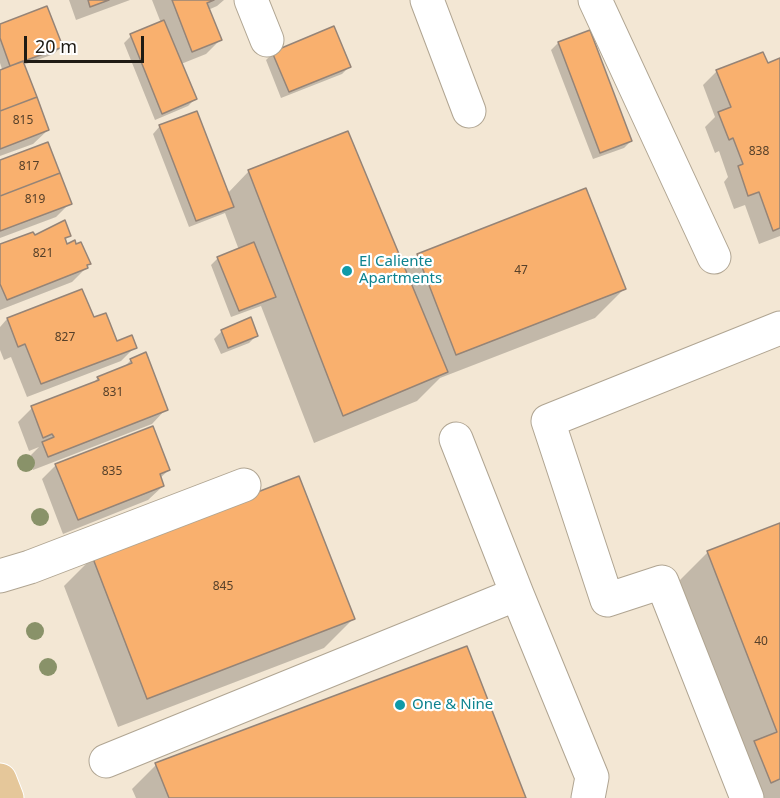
<!DOCTYPE html>
<style>
body{margin:0}
#map{position:relative;width:780px;height:798px;overflow:hidden;background:#f3e7d4;font-family:"Noto Sans",sans-serif}
canvas{display:block}
.scale{position:absolute;left:24px;top:36px;width:120px;height:27px;box-sizing:border-box;border:3px solid #1f1b14;border-top:0;padding-left:8px;font-size:18px;line-height:21px;white-space:nowrap;color:#1f1b14;-webkit-text-stroke:4px #fff;paint-order:stroke}
</style>
<div id="map">
<canvas width="780" height="798"></canvas>
<div class="scale">20 m</div>
</div>
<script>
const g = document.querySelector('canvas').getContext('2d');
g.lineJoin = 'round';
function fill(path, color) { g.fillStyle = color; g.fill(path, 'evenodd'); }
const shape = rows => new Path2D(rows.map(r => 'M' + r).join(''));
function strokePath(path, color, width, dash) { g.strokeStyle = color; g.lineWidth = width; g.lineCap = dash ? 'butt' : 'round'; g.setLineDash(dash || []); g.stroke(path); }
function label(font, color, halo, rows, align = 'center') {
  g.font = font + ' "Noto Sans",sans-serif'; g.lineWidth = 4.5; g.setLineDash([]); g.textBaseline = 'middle'; g.strokeStyle = halo; g.fillStyle = color; for (const [text, x, y, turn = 0] of rows) {
    g.save(); g.translate(x, y); g.rotate((+turn || 0) * Math.PI / 180); g.textAlign = isNaN(turn) ? turn : align; if (halo) g.strokeText(text, 0, 0); g.fillText(text, 0, 0); g.restore();
  }
}
const shadow = shape([
 [69,0,130,0,76,20],
 [152,0,224,0,217,6,208,10,220,40,206,54,181,64,195,99,188,106,155,120,124,43,131,36,161,23],
 [0,25,61,47,54,54,23,65,48,130,33,144,0,156,0,71,2,69,0,63],
 [558,43,631,141,624,148,593,159,551,50],
 [273,53,349,67,342,74,281,98,266,60],
 [780,60,780,236,759,244,745,205,734,209,724,182,728,177,719,151,715,153,705,127,715,117,703,85,717,71,767,65],
 [160,126,227,194,249,171,404,269,418,255,624,289,595,318,440,378,417,401,314,443,261,306,231,317,211,265,218,258,239,250,225,213,189,227,153,134],
 [0,162,70,203,56,217,0,238],
 [69,236,64,241,66,245,89,264,86,268,72,282,0,310,0,246,34,237],
 [81,291,93,319,116,343,135,347,121,361,27,397,11,357,4,360,0,350,0,327,7,319],
 [222,331,256,336,249,343,221,354,214,339],
 [131,360,166,409,152,424,33,470,29,457,39,447,29,451,18,422,32,408,91,385,98,378,122,369],
 [56,465,169,470,160,478,163,486,148,500,63,534,42,479],
 [780,525,780,798,733,798,676,584,708,552],
 [93,557,353,619,324,648,118,727,64,586],
 [156,765,524,798,136,798,132,789]
]);
const building = shape([
 [88,0,109,0,90,7,88,0],
 [172,0,214,0,207,3,222,40,192,52,172,0],
 [47,6,63,47,10,66,0,38,0,24,47,6],
 [164,20,197,99,162,114,130,34,164,20],
 [334,26,351,67,289,92,272,52,334,26],
 [590,30,632,141,600,153,558,42,590,30],
 [763,52,768,63,780,58,780,228,773,231,759,192,748,196,738,166,743,164,733,138,729,140,718,112,731,107,716,70,763,52],
 [23,61,37,97,0,111,0,70,23,61],
 [37,97,49,130,0,149,0,111,37,97],
 [197,111,234,207,196,221,159,125,197,111],
 [348,131,448,372,343,416,248,170,348,131],
 [48,142,60,173,0,196,0,160,48,142],
 [60,173,72,204,0,231,0,196,60,173],
 [586,188,626,289,456,355,417,254,586,188],
 [65,220,71,236,65,238,67,244,75,240,76,244,81,242,91,264,87,265,88,268,7,300,0,284,0,244,33,232,35,235,65,220],
 [254,242,276,297,239,311,217,257,254,242],
 [82,289,94,317,106,313,117,341,132,335,137,348,41,384,25,344,18,347,7,318,82,289],
 [251,317,258,336,228,348,221,330,251,317],
 [146,352,168,410,48,457,42,442,54,437,52,434,43,438,31,406,99,380,97,377,132,363,130,359,146,352],
 [153,426,170,470,160,474,164,486,78,520,55,464,153,426],
 [299,476,355,619,147,699,92,556,299,476],
 [780,523,780,779,771,783,754,741,777,732,707,551,780,523],
 [467,646,526,798,169,798,155,763,467,646]
]);
const minor = shape([
 [251,0,267,40],
 [427,0,469,111],
 [595,0,714,257],
 [456,439,517,594,592,777,588,798],
 [0,576,30,567,244,485],
 [106,761,517,594],
 [747,798,662,582,607,600,548,421,780,328]
]);
const major = shape([
 [0,780,7,798]
]);
const trees = [
 [26,463],
 [40,517],
 [35,631],
 [48,667]
];
const markers = [
 [347,271,6,"#0f9aa8"],
 [400,705,6,"#0f9aa8"]
];
const numberNames = [
 ["815",23,121],
 ["838",759,152],
 ["817",29,167],
 ["819",35,200],
 ["821",43,254],
 ["47",521,271],
 ["827",65,338],
 ["831",113,393],
 ["835",112,472],
 ["845",223,587],
 ["40",761,642]
];
const cultureNames = [
 ["El Caliente",359,262],
 ["Apartments",359,279],
 ["One & Nine",412,705]
];
fill(shadow, '#0003');
fill(building, '#f9b06e');
strokePath(building, '#958477', 1.5);
strokePath(minor, '#b0a592', 35);
strokePath(major, '#fff', 35);
strokePath(minor, '#fff', 33);
strokePath(major, '#e5c79a', 33);
g.fillStyle = '#899269';
for (const [x, y] of trees) { g.beginPath(); g.arc(x, y, 9, 0, 2 * Math.PI); g.fill(); }
for (const [x, y, r, color] of markers) { const dot = new Path2D(); dot.arc(x, y, r, 0, 2 * Math.PI); g.fillStyle = color; g.fill(dot); strokePath(dot, '#fff', 2); }
label('12px', '#56402a', null, numberNames);
label('15px', '#0d838f', '#fff', cultureNames, 'left');
</script>
